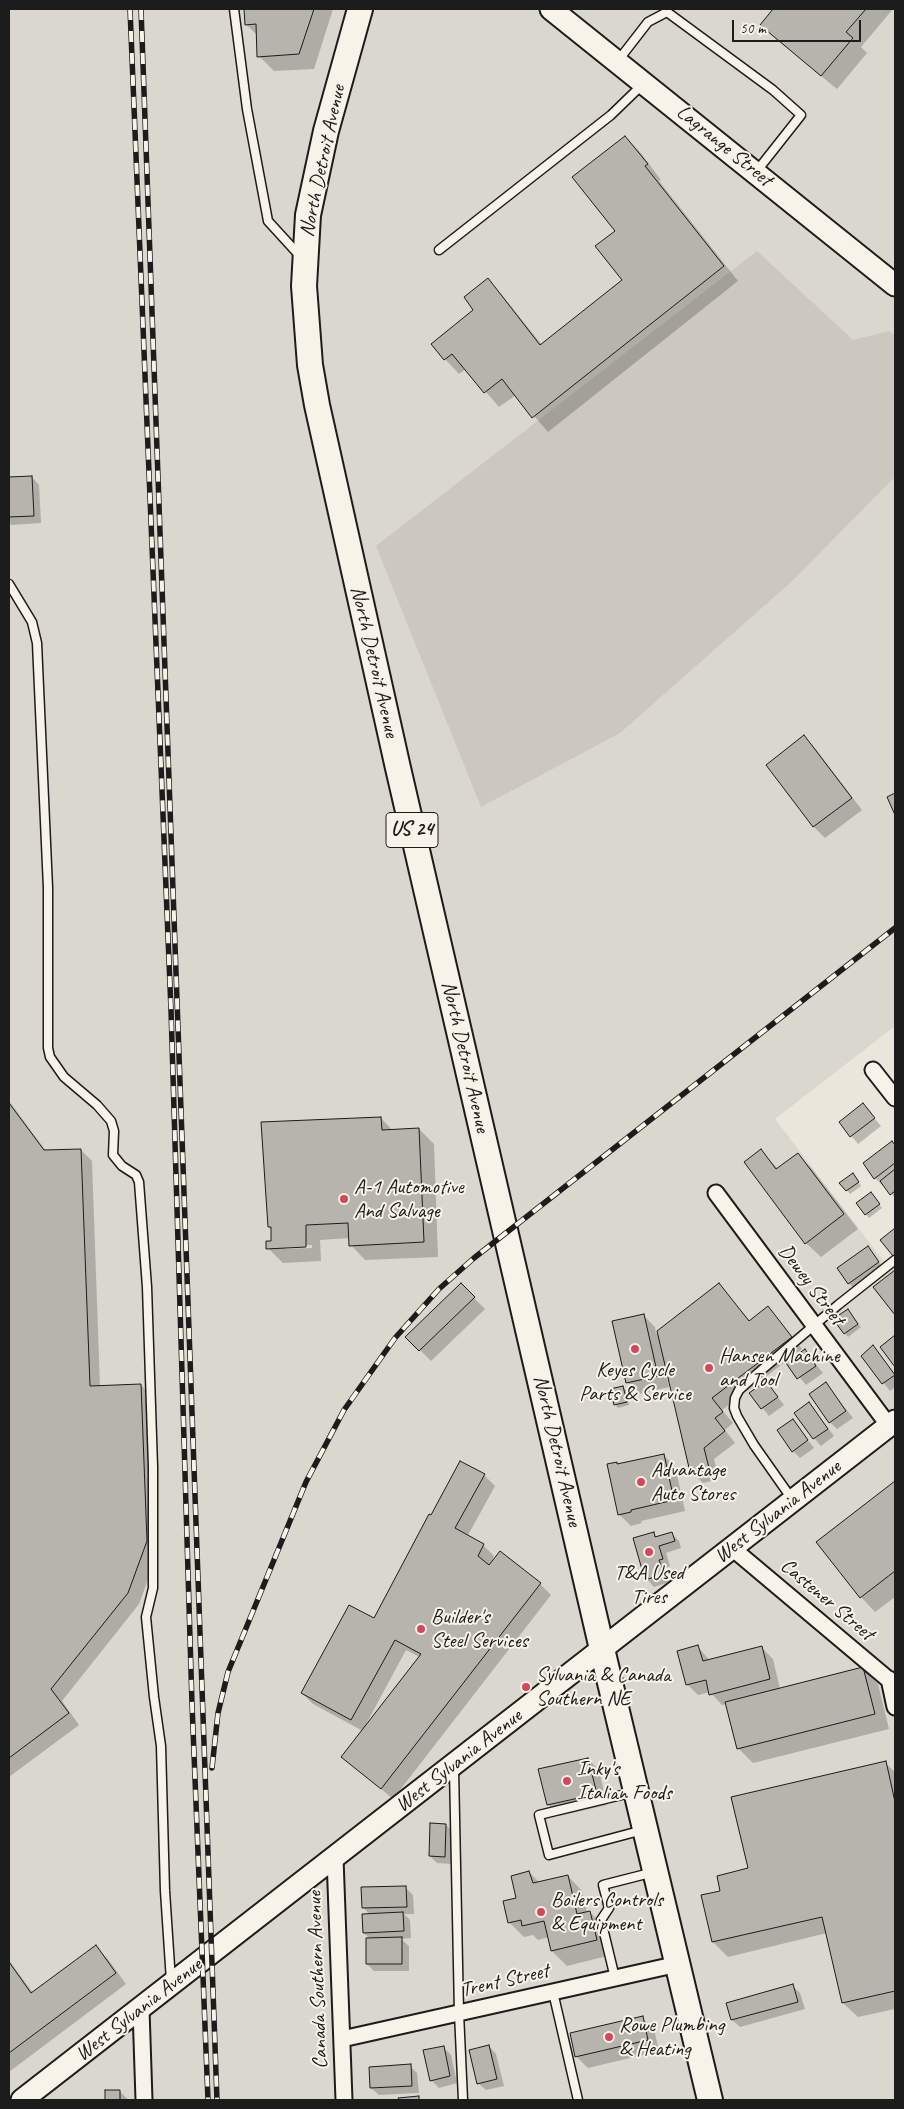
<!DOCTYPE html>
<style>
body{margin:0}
#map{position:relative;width:904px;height:2109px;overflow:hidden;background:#eae6dc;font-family:Caveat,sans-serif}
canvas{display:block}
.frame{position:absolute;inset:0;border:10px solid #1c1c1c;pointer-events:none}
.scale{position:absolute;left:732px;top:20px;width:129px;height:22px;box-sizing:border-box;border:2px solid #1c1c1c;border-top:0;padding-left:6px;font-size:15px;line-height:18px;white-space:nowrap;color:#1c1c1c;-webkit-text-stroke:4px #f7f3e8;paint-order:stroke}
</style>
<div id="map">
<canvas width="904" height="2109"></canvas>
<div class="frame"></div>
<div class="scale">50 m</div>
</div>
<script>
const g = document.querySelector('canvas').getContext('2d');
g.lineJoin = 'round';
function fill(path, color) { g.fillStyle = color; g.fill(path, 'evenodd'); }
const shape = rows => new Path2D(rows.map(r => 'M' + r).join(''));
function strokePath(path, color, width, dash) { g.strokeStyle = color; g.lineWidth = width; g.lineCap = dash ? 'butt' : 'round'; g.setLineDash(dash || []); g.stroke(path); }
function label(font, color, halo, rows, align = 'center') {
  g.font = font + ' Caveat,sans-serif'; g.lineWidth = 4; g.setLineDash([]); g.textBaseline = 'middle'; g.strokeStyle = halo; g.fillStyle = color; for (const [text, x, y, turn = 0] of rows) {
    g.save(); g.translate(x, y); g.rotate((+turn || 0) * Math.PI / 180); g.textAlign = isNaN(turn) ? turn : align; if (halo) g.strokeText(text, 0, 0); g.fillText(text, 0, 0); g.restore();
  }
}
const built = shape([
 [9,9,895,9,895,1026,775,1119,886,1264,895,1257,895,2100,9,2100]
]);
const green = shape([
 [757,251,853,340,889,331,895,335,895,477,790,583,620,733,481,807,376,546]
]);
const shadow = shape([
 [245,9,333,9,314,69,274,71,259,56,258,36,246,24],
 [775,9,893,9,861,47,867,53,837,89,776,39,762,25],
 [625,137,640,152,661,180,659,181,738,281,548,432,516,395,499,407,466,369,459,374,445,359,475,310,487,280,502,295,542,345,624,281,617,231],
 [32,477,39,485,41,523,11,525,9,522,9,479],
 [804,737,815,748,862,810,825,838,814,827,767,765],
 [9,1101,46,1151,81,1150,92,1161,100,1387,141,1385,152,1397,158,1552,139,1604,62,1701,79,1725,9,1777],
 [863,1105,881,1126,858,1144,841,1123],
 [381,1118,393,1131,419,1129,434,1144,438,1257,365,1260,351,1245,350,1238,320,1240,321,1261,283,1263,268,1248,272,1242,272,1230,269,1227],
 [312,1245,312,1248,285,1249,285,1247],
 [892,1143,895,1146,895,1198,884,1184,882,1185,875,1178,864,1163],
 [761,1151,778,1169,798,1154,812,1169,858,1229,821,1257,806,1243],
 [856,1178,861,1186,850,1194,841,1183],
 [874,1197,882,1208,869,1218,858,1203],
 [867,1248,885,1270,856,1290,849,1283],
 [461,1285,485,1309,431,1361,407,1337],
 [719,1285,750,1321,768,1308,802,1349,722,1410,733,1423,725,1430,735,1443,714,1459,719,1479,703,1483,691,1472,666,1366,664,1366,669,1387,639,1394,627,1382,643,1315,655,1327,656,1334],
 [851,1314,861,1327,848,1337,845,1333],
 [873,1347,895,1374,895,1387,890,1391,862,1356],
 [805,1351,823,1373,806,1385,788,1363],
 [766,1382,784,1405,769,1416,751,1393],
 [826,1384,853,1418,837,1429,830,1422],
 [623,1387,626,1390,629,1405,618,1408,615,1404],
 [809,1404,834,1436,821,1446,814,1438],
 [793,1421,814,1448,800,1458,793,1451],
 [663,1455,675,1466,685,1511,641,1521,642,1523,631,1526,619,1514,617,1464,618,1465],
 [484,1475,495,1486,467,1537,483,1545,494,1556,491,1563,540,1584,551,1595,393,1799,343,1757,363,1731,313,1704,302,1693,374,1619],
 [406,1650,420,1657,366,1726,365,1726],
 [895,1482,895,1597,875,1612,861,1597,818,1542],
 [653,1533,658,1538,672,1534,679,1541,681,1548,666,1553,670,1566,666,1568,670,1582,654,1587,647,1579],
 [698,1647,710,1661,761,1647,773,1659,780,1689,863,1669,878,1684,889,1729,753,1763,738,1748,727,1704,722,1705,710,1692,698,1695,687,1684],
 [588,1759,599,1770,607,1805,559,1816,548,1804],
 [885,1763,895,1772,895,2009,858,2017,843,2003,827,1933,728,1957,713,1942,703,1896,722,1892],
 [446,1825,453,1832,452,1864,437,1863,430,1856],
 [529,1872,540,1883,568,1876,582,1891,587,1913,590,1912,605,1927,611,1955,567,1966,552,1951,549,1937,538,1940,533,1935,524,1937,509,1922],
 [406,1888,413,1895,414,1914,404,1914,410,1920,411,1938,401,1939,409,1946,409,1971,374,1971,367,1964,370,1939,364,1933,370,1915,363,1907],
 [95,1947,107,1958,126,1984,9,2072,9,1960,33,1993],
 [793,1986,800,1993,805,2009,740,2027,732,2020],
 [642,2018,654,2029,659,2051,588,2068,576,2056],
 [489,2046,496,2054,504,2086,486,2090,478,2083],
 [443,2047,451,2055,457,2083,439,2088,431,2080],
 [410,2066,417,2073,419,2093,379,2095,371,2088],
 [106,2091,119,2091,129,2100,106,2100]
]);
const building = shape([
 [244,9,314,9,299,54,257,57,256,24,245,25,244,9],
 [773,9,866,9,846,32,853,38,821,76,760,25,773,9],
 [625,136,648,164,645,166,724,266,532,418,502,379,484,393,452,354,444,360,431,344,473,310,464,297,488,278,540,345,622,280,595,246,615,231,572,177,625,136],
 [32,476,34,516,9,517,9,477,32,476],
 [804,735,852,798,813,827,766,765,804,735],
 [895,793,895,815,887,797,895,793],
 [9,1103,44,1150,81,1149,90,1386,141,1384,147,1541,128,1593,51,1689,69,1713,9,1758,9,1103],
 [863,1103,875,1118,850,1137,839,1122,863,1103],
 [381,1117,382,1130,419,1128,424,1242,349,1246,348,1223,306,1225,306,1247,266,1249,266,1241,271,1241,271,1227,268,1227,261,1122,381,1117],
 [892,1141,895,1145,895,1163,874,1179,863,1163,892,1141],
 [761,1149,776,1169,798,1153,844,1214,805,1244,744,1162,761,1149],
 [895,1169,895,1191,890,1195,880,1181,895,1169],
 [853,1173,859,1182,846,1191,839,1183,853,1173],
 [871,1192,880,1204,865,1215,856,1203,871,1192],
 [895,1228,895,1254,893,1256,880,1240,895,1228],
 [868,1246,879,1262,848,1284,837,1268,868,1246],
 [895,1270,895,1315,873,1287,895,1270],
 [461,1283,475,1297,419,1351,405,1337,461,1283],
 [719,1283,749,1321,768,1306,792,1337,712,1398,723,1412,715,1418,725,1431,704,1448,709,1468,690,1472,657,1331,719,1283],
 [848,1309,858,1324,844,1334,833,1319,848,1309],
 [644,1314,658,1376,626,1383,612,1321,644,1314],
 [895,1335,895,1367,880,1347,895,1335],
 [873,1345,895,1375,882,1384,861,1356,873,1345],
 [805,1349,816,1366,797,1379,786,1363,805,1349],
 [766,1381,778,1397,761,1409,749,1393,766,1381],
 [826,1382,846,1411,829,1423,809,1394,826,1382],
 [623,1386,627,1402,614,1405,610,1389,623,1386],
 [809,1402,828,1429,813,1439,794,1413,809,1402],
 [793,1419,808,1440,792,1452,777,1430,793,1419],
 [664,1454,674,1500,631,1510,631,1512,618,1515,607,1464,617,1462,617,1464,664,1454],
 [460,1461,485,1474,455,1528,484,1544,478,1556,489,1565,500,1551,541,1583,381,1789,341,1757,421,1654,395,1640,351,1720,301,1693,349,1605,374,1618,429,1514,431,1515,460,1461],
 [895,1481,895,1571,860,1598,816,1542,895,1481],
 [654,1532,655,1537,672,1532,675,1541,659,1546,663,1559,659,1560,664,1574,645,1580,633,1538,654,1532],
 [698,1645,703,1661,762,1646,770,1679,709,1695,706,1680,686,1685,677,1651,698,1645],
 [863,1667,875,1714,737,1749,725,1702,863,1667],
 [588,1758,597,1794,547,1805,538,1769,588,1758],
 [886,1761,895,1802,895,1991,842,2003,822,1917,712,1942,701,1895,720,1891,717,1876,748,1868,731,1797,886,1761],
 [430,1823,446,1824,445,1857,429,1856,430,1823],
 [529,1871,533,1883,568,1875,577,1914,590,1911,597,1940,551,1951,544,1921,522,1926,521,1920,508,1923,503,1901,516,1898,511,1876,529,1871],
 [406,1886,407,1907,362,1908,361,1887,406,1886],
 [403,1912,404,1931,363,1933,362,1914,403,1912],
 [402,1937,402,1964,366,1964,366,1938,402,1937],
 [96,1945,116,1973,9,2053,9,1962,31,1993,96,1945],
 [793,1984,798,2002,731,2020,726,2003,793,1984],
 [643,2016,648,2040,575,2057,570,2033,643,2016],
 [489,2045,497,2079,477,2084,469,2050,489,2045],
 [444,2046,450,2076,430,2081,423,2050,444,2046],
 [411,2064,412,2086,370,2088,369,2067,411,2064],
 [105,2090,120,2090,120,2100,105,2100,105,2090],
 [419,2096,419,2100,399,2100,398,2098,419,2096]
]);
const lane = shape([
 [234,9,247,109,268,221,300,256],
 [617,62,648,22,667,12,773,90,801,115,756,172],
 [439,250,611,115,643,84],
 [9,584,32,622,37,643,48,888,48,1048,50,1057,64,1077,97,1105,111,1121,114,1131,113,1155,122,1166,136,1175,139,1182,147,1287,153,1467,153,1588,146,1617,154,1697,161,1746,165,1891,171,1981],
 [792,1499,754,1445,737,1416,734,1408,735,1398,739,1390,758,1373,838,1305,895,1260],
 [454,1769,459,2013,463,2100],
 [634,1792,539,1815,549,1855,643,1830],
 [615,1978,601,1920,609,1908,603,1885,654,1872],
 [553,1992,578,2100]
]);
const street = shape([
 [873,1070,895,1098],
 [716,1193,889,1426],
 [732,1548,895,1685],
 [889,1679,895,1707],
 [335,1858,344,2100],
 [141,2009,144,2100],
 [342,2039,678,1964]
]);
const secondary = shape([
 [551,9,895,285],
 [22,2100,895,1421]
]);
const primary = shape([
 [360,9,326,131,308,215,304,286,310,365,317,405,398,768,602,1649,710,2100]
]);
const rail = shape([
 [130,9,171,1010,192,1704,208,2100],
 [141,9,217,2100],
 [212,1768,218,1713,228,1672,306,1482,344,1410,395,1338,439,1289,474,1258,895,928]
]);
const markers = [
 [344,1199,5,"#d1495b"],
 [635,1349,5,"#d1495b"],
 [709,1368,5,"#d1495b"],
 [641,1482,5,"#d1495b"],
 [649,1552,5,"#d1495b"],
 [421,1629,5,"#d1495b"],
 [526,1687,5,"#d1495b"],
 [567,1781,5,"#d1495b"],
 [541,1912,5,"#d1495b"],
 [609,2037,5,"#d1495b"]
];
const shields = [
 [412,830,52]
];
const shieldNames = [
 ["US 24",412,830]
];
const streetNames = [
 ["Lagrange Street",724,146,39],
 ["North Detroit Avenue",323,161,-78],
 ["North Detroit Avenue",374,662,77],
 ["North Detroit Avenue",465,1057,77],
 ["Dewey Street",811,1285,53],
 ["North Detroit Avenue",557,1451,77],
 ["West Sylvania Avenue",778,1512,-38],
 ["Castener Street",827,1600,40],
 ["West Sylvania Avenue",459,1761,-38],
 ["Canada Southern Avenue",318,1980,-92],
 ["Trent Street",505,1981,-13],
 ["West Sylvania Avenue",139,2010,-38]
];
const poiNames = [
 ["A-1 Automotive",354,1187],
 ["And Salvage",354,1211],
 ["Hansen Machine",719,1356],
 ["and Tool",719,1380],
 ["Keyes Cycle",635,1370,"center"],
 ["Parts & Service",635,1394,"center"],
 ["Advantage",651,1470],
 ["Auto Stores",651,1494],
 ["T&A Used",649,1573,"center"],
 ["Tires",649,1597,"center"],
 ["Builder's",431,1617],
 ["Steel Services",431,1641],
 ["Sylvania & Canada",536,1675],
 ["Southern NE",536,1699],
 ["Inky's",577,1769],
 ["Italian Foods",577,1793],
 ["Boilers Controls",551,1900],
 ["& Equipment",551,1924],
 ["Rowe Plumbing",619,2025],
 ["& Heating",619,2049]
];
fill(built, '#dad7ce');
fill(green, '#ccc8c0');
fill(shadow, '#0003');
fill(building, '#b6b4ac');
strokePath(building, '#1c1c1c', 1);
strokePath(lane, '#1c1c1c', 11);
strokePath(street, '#1c1c1c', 19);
strokePath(secondary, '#1c1c1c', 25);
strokePath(primary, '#1c1c1c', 28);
strokePath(lane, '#f7f3e8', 8);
strokePath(street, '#f7f3e8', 15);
strokePath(secondary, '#f7f3e8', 21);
strokePath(primary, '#f7f3e8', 24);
strokePath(rail, '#1c1c1c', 5.5);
strokePath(rail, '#f7f3e8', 4, [11]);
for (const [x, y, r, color] of markers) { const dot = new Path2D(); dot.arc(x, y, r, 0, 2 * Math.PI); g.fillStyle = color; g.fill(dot); strokePath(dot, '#f7f3e8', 2); }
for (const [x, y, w] of shields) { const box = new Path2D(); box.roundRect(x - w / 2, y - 17.5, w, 35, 4); g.fillStyle = '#f7f3e8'; g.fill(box); strokePath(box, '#1c1c1c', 1); }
label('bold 20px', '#1c1c1c', null, shieldNames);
label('21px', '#1c1c1c', '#f7f3e8', streetNames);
label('21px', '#1c1c1c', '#f7f3e8', poiNames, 'left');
</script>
